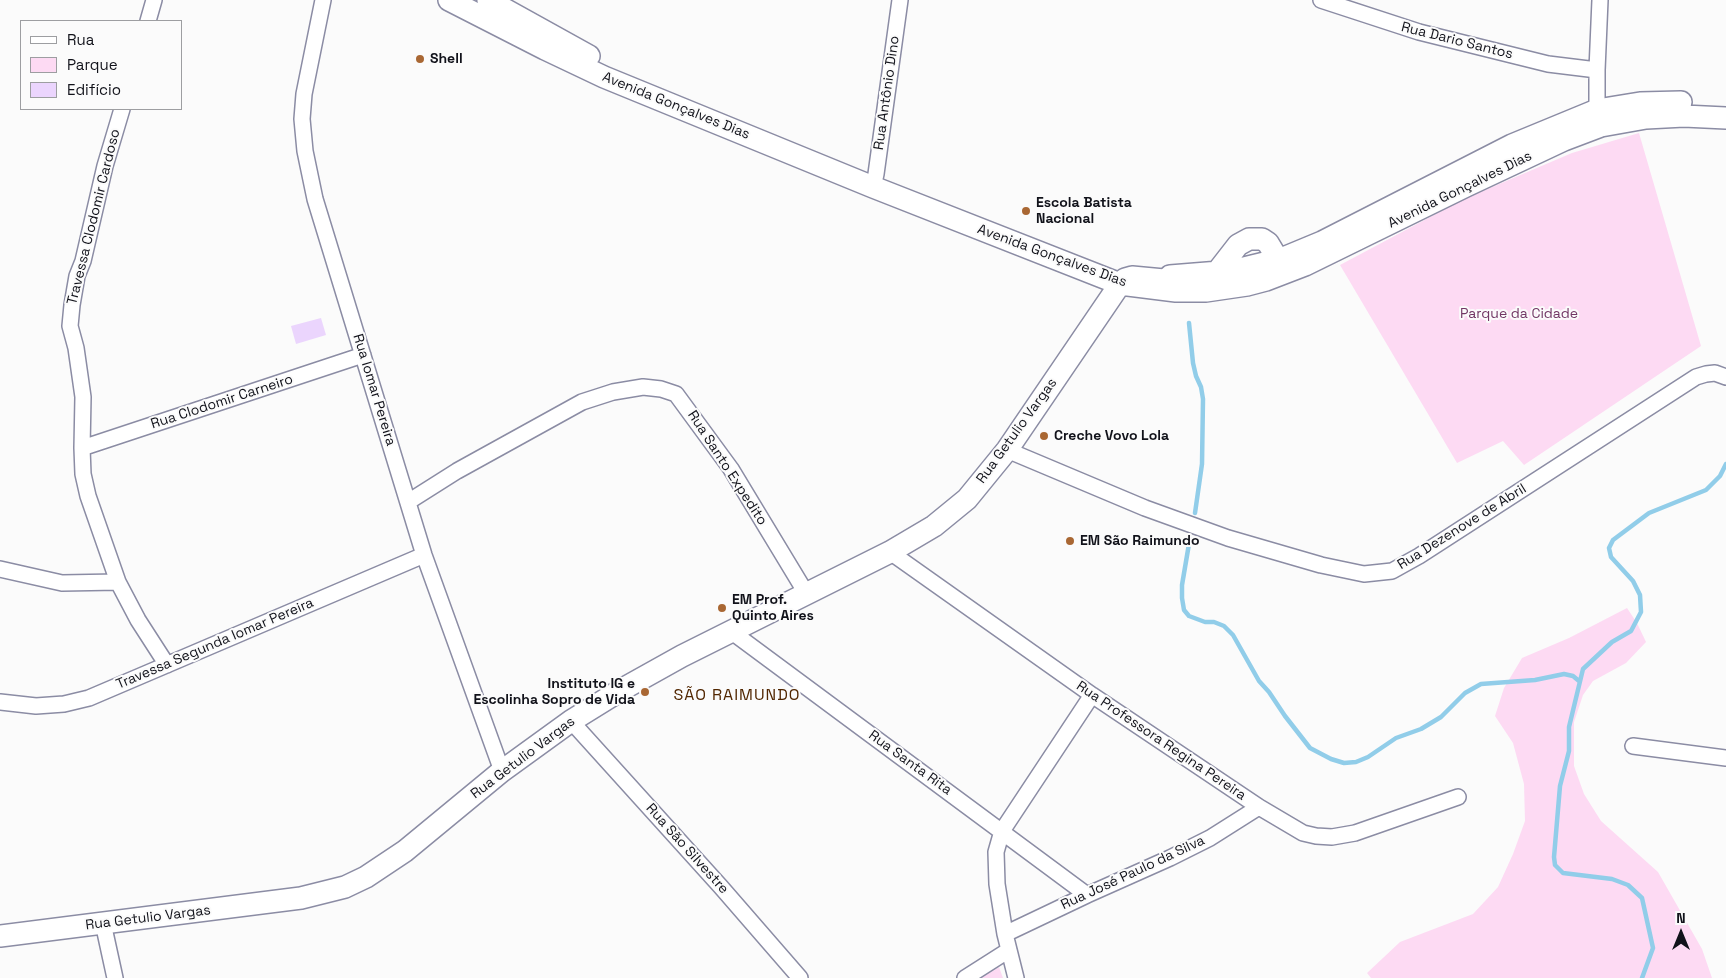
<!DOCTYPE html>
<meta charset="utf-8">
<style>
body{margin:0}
#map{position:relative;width:1726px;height:978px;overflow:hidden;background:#fbfbfb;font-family:"Space Grotesk",sans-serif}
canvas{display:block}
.legend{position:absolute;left:20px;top:20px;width:162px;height:90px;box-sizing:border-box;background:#fbfbfb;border:1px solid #9d9ea1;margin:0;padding:6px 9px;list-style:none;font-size:15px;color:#11121a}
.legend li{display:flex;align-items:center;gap:10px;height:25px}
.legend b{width:25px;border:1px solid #9d9ea1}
.north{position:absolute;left:1656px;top:908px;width:50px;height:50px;-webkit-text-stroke:4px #fbfbfb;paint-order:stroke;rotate:0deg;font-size:14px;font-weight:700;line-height:20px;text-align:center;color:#11121a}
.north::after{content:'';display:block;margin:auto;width:18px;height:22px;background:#11121a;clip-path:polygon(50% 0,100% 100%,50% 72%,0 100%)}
</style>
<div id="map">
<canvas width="1726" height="978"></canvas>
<ul class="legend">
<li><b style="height:6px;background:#fff"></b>Rua</li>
<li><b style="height:14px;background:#fddaf3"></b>Parque</li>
<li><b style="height:14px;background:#ebd5fd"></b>Edifício</li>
</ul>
<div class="north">N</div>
</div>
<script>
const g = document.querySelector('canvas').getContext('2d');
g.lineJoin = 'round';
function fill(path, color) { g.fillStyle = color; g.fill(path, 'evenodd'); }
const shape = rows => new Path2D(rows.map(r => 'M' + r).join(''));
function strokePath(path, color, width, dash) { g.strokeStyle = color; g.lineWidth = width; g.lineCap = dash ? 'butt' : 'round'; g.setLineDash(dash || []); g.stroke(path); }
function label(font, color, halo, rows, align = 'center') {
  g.font = font + ' "Space Grotesk",sans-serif'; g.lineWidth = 4; g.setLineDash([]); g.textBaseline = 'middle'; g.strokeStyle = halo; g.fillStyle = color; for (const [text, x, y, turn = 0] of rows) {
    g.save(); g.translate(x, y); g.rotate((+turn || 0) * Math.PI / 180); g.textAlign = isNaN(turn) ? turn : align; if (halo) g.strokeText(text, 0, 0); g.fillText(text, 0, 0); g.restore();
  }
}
const green = shape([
 [1639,133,1701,346,1524,465,1503,441,1457,463,1340,265,1464,199,1572,153],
 [1627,608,1637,623,1646,642,1626,663,1593,681,1583,695,1574,722,1574,766,1584,794,1601,821,1658,872,1702,949,1712,978,1371,978,1367,973,1400,942,1473,914,1498,887,1513,854,1525,821,1524,784,1513,743,1495,716,1504,688,1522,658,1569,638],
 [999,967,1003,978,981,978]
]);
const stream = shape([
 [1189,323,1193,363,1196,376,1201,387,1203,399,1202,464,1195,513],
 [1190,538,1182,585,1182,598,1184,610,1189,616,1205,622,1214,622,1224,626,1233,635,1259,681,1269,692,1285,716,1310,748,1331,759,1344,763,1356,762,1368,757,1396,738,1421,729,1441,717,1465,693,1481,684,1535,680,1564,674,1573,676,1579,681],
 [1642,978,1653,948,1642,898,1628,885,1612,879,1563,873,1555,865,1554,857,1560,786,1569,751,1569,727,1583,669,1612,642,1631,631,1641,612,1640,595,1633,581,1611,557,1609,548,1613,540,1649,513,1706,490,1720,476,1726,464]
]);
const building = shape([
 [321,318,326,335,296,344,291,326]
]);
const street = shape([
 [323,0,304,94,302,119,305,151,315,199,424,555,502,771],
 [1321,0,1419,32,1548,64,1597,70],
 [148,21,154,0],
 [122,109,105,166,83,261,77,276,72,305,70,326,76,348,83,397,82,448,83,474,88,496,118,582,138,620,167,665],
 [1599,118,1597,110,1597,70,1600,0],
 [873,187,876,174,900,0],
 [82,448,363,355],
 [1007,450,1145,508,1228,538,1321,565,1364,574,1392,571,1419,556,1696,377,1706,374,1715,373,1726,377],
 [408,502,457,471,582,402,613,392,643,387,661,389,676,394,731,469,806,593],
 [890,552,1092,695,1259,807,1303,833,1316,836,1332,837,1355,833,1458,797],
 [0,569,62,583,118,582],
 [732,632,1087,895],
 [0,702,36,706,64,704,89,698,424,555],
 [571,721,721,887,800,978],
 [1633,746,1726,758],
 [103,923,115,978],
 [1005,934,1087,895,1170,858,1210,838,1259,807],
 [965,978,1009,950],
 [1016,978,1005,934,997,884,996,852,1002,831,1092,695]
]);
const secondary = shape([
 [449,0,545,49,604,77,873,187,1120,284,1176,291,1206,291,1247,285,1266,280,1305,265,1466,186,1564,140,1601,126,1646,118,1684,116,1726,118],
 [488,0,589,56],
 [1217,272,1238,245,1249,239,1262,239,1268,243,1274,253,1269,269,1265,273],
 [1170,276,1232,271,1281,259,1322,242,1512,145,1597,110,1640,103,1681,102],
 [0,936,301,898,345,887,366,877,405,851,502,771,571,721,621,690,682,656,890,552,934,526,967,499,1007,450,1120,284,1125,279,1132,277,1164,280,1184,275]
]);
const markers = [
 [420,59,5,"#a96733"],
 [1026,211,5,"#a96733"],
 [1044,436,5,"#a96733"],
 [1070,541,5,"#a96733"],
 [722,608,5,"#a96733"],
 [645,692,5,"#a96733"]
];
const streetNames = [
 ["Rua Dario Santos",1457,41,14],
 ["Rua Antônio Dino",887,93,-82],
 ["Avenida Gonçalves Dias",676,106,22],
 ["Avenida Gonçalves Dias",1460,190,-26],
 ["Travessa Clodomir Cardoso",94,217,-76],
 ["Avenida Gonçalves Dias",1052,256,20],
 ["Rua Iomar Pereira",374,390,73],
 ["Rua Clodomir Carneiro",222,402,-18],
 ["Rua Getulio Vargas",1017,431,-54],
 ["Rua Santo Expedito",727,468,57],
 ["Rua Dezenove de Abril",1462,527,-32],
 ["Travessa Segunda Iomar Pereira",215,644,-23],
 ["Rua Professora Regina Pereira",1161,741,34],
 ["Rua Getulio Vargas",523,758,-37],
 ["Rua Santa Rita",910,763,36],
 ["Rua São Silvestre",687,849,48],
 ["Rua José Paulo da Silva",1133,873,-25],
 ["Rua Getulio Vargas",148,918,-7]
];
const poiNames = [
 ["Shell",430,59],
 ["Escola Batista",1036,203],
 ["Nacional",1036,219],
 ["Creche Vovo Lola",1054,436],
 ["EM São Raimundo",1080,541],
 ["EM Prof.",732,600],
 ["Quinto Aires",732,616],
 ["Instituto IG e",635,684,"right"],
 ["Escolinha Sopro de Vida",635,700,"right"]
];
const parkNames = [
 ["Parque da Cidade",1519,314]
];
const quarterNames = [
 ["SÃO RAIMUNDO",737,696]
];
fill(green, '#fddaf3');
strokePath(stream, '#91cde9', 4.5);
fill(building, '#ebd5fd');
strokePath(street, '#8b8ca4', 18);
strokePath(secondary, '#8b8ca4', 24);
strokePath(street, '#fff', 15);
strokePath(secondary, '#fff', 21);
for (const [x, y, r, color] of markers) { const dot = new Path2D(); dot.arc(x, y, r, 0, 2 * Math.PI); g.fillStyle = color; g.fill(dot); strokePath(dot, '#fbfbfb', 2); }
label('14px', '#11121a', '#fbfbfb', streetNames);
label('bold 14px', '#11121a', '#fbfbfb', poiNames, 'left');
label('14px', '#723765', '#fbfbfb', parkNames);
g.letterSpacing = '1px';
label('16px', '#512600', '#fbfbfb', quarterNames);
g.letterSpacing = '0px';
</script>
